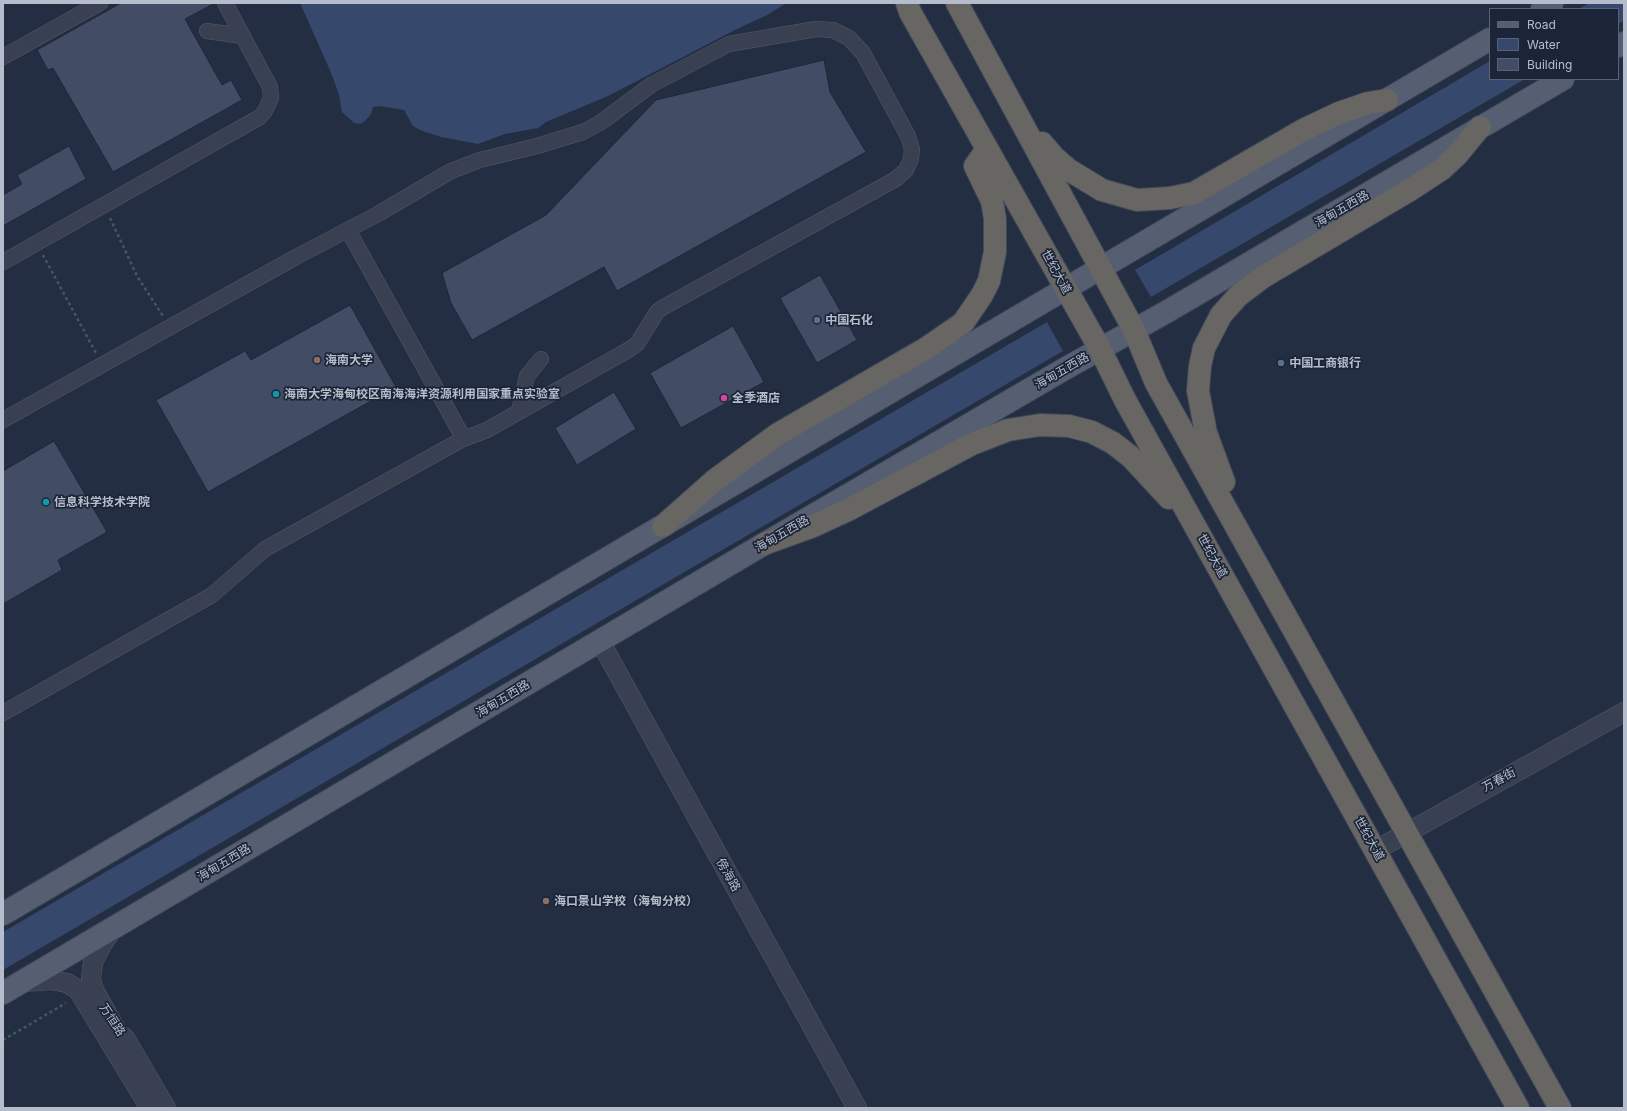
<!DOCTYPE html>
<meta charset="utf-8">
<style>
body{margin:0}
#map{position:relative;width:1627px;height:1111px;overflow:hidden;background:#232e43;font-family:Inter,sans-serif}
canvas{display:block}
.frame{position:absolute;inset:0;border:4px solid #b5bccc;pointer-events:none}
.legend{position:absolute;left:1489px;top:8px;width:130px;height:72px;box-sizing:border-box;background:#1c2537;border:1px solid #596173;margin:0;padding:5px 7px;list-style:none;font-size:12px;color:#b5bccc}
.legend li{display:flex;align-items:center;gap:8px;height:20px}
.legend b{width:20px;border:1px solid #596173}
</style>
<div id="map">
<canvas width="1627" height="1111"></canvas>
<div class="frame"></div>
<ul class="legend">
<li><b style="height:5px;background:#565f72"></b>Road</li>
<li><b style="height:11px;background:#36486b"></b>Water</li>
<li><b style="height:11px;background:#424d65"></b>Building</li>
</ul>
</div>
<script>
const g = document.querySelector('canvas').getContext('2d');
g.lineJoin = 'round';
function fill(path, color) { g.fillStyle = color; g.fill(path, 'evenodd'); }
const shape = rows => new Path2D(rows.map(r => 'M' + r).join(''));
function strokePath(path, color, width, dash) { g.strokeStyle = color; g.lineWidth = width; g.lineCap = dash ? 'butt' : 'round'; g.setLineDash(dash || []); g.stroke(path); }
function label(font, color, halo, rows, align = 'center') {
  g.font = font + ' Inter,"Noto Sans SC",sans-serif'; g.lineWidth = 3.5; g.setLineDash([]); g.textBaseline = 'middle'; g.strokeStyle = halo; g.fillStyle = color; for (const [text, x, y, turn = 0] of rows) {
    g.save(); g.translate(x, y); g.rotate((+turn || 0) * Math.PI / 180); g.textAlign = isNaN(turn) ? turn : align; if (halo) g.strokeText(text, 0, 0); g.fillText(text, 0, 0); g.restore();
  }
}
const water = shape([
 [300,3,792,3,785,4,767,15,735,30,608,96,546,122,538,128,505,134,478,144,441,137,420,130,413,126,404,110,380,106,373,107,371,114,365,121,360,124,354,123,342,112,339,95,332,75],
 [1589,3,1624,3,1624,21,1618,24,1618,9,1579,9],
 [1490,61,1490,79,1525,79,1151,297,1135,270],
 [1047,322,1063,351,3,970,3,932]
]);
const building = shape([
 [121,3,215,3,185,19,222,85,231,80,242,100,113,172,53,68,48,70,37,50,121,3],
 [824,60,830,92,866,152,617,291,604,267,472,340,451,303,442,273,546,215,656,100,824,60],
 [69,146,86,179,3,226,3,195,22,184,17,175,69,146],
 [820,275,857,340,817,363,780,298,820,275],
 [350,305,396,387,208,492,156,400,245,351,251,360,350,305],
 [733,326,764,382,681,428,650,373,733,326],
 [614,392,636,429,577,465,555,428,614,392],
 [54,441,107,532,58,560,62,570,3,604,3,471,54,441]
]);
const path = shape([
 [110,218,137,276,163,316],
 [43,255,96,353],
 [3,1040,66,1003]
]);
const minor = shape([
 [207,31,243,36],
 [3,57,100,3],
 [348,230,464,439],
 [3,262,260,117,265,111,271,98,270,87,225,3],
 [519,411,527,376,541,359],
 [3,420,296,257,378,214,451,171,480,160,537,146,583,132,600,123,651,85,729,44,816,29,833,30,849,38,863,53,908,136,912,149,911,159,906,170,896,179,662,308,657,312,637,344,630,349,487,430,461,440,265,549,212,595,3,713]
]);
const tertiary = shape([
 [600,641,857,1108],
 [1376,850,1624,712],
 [113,929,103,943,93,962,91,978,93,988,118,1033,125,1038,166,1108],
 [23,982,52,980,67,983,78,990,150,1108]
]);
const primary = shape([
 [1542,9,1552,3],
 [1618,46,1624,43],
 [3,914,1490,39],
 [3,993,764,544,1068,367,1168,311,1563,79]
]);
const trunk = shape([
 [907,3,910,12,1100,349,1125,400,1518,1108],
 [957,3,1134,330,1156,383,1560,1108],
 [1042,143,1054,157,1069,170,1102,190,1137,200,1170,198,1194,193,1305,129,1339,113,1368,103,1387,100],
 [1224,482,1206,433,1198,391,1200,366,1204,348,1221,315,1238,296,1263,277,1410,190,1442,169,1457,155,1480,127],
 [663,526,715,480,778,434,925,349,963,323,982,295,989,281,995,252,995,219,992,201,975,166,987,149],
 [764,544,811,527,850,509,972,444,1008,430,1040,425,1069,426,1092,432,1113,443,1131,457,1169,498]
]);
const markers = [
 [817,320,4,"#5c6f8a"],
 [317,360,4,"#8d6e63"],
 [1281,363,4,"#5c6f8a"],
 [276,394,4,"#0f9aa8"],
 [724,398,4,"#d1479c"],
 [46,502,4,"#0f9aa8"],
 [546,901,4,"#8d6e63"]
];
const streetNames = [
 ["海甸五西路",1342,209,-30],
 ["世纪大道",1056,272,61],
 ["海甸五西路",1062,371,-30],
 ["海甸五西路",782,534,-30],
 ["世纪大道",1212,556,61],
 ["海甸五西路",503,699,-31],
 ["万春街",1499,780,-28],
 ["世纪大道",1369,839,61],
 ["海甸五西路",224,863,-31],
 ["傍海路",728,875,61],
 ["万恒路",112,1020,56]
];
const poiNames = [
 ["中国石化",825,320],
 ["海南大学",325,360],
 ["中国工商银行",1289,363],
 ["海南大学海甸校区南海海洋资源利用国家重点实验室",284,394],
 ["全季酒店",732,398],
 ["信息科学技术学院",54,502],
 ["海口景山学校（海甸分校）",554,901]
];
fill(water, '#36486b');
fill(building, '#424d65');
strokePath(building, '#1f2739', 1);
strokePath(minor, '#535b6c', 16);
strokePath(tertiary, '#535b6c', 20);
strokePath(primary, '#42495b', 24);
strokePath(trunk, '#404859', 24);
strokePath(path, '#41595d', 2.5, [3, 3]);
strokePath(minor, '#384052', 15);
strokePath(tertiary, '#384052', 19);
strokePath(primary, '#565f72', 22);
strokePath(trunk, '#686663', 22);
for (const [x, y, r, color] of markers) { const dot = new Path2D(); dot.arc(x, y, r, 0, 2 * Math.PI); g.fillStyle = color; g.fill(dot); strokePath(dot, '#1c2537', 1.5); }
label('12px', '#b5bccc', '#1c2537', streetNames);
label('bold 12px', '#b5bccc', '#1c2537', poiNames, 'left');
</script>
